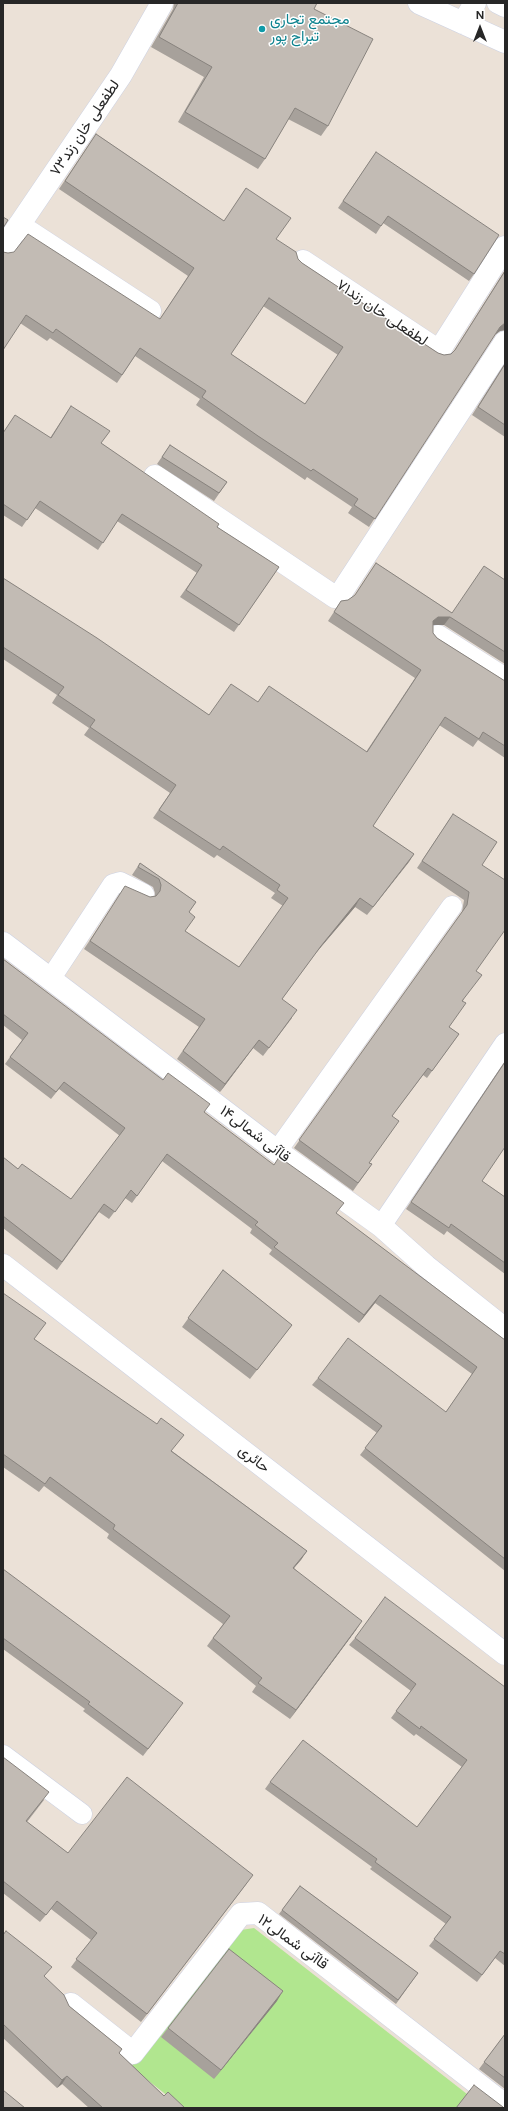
<!DOCTYPE html>
<meta charset="utf-8">
<style>
body{margin:0}
#map{position:relative;width:508px;height:2111px;overflow:hidden;background:#ebe1d7;font-family:Figtree,sans-serif}
canvas{display:block}
.frame{position:absolute;inset:0;border:4px solid #272727;pointer-events:none}
.north{position:absolute;left:460px;top:8px;width:40px;height:40px;-webkit-text-stroke:3px #fff;paint-order:stroke;rotate:0deg;font-size:11px;font-weight:700;line-height:16px;text-align:center;color:#272727}
.north::after{content:'';display:block;margin:auto;width:14px;height:18px;background:#272727;clip-path:polygon(50% 0,100% 100%,50% 72%,0 100%)}
</style>
<div id="map">
<canvas width="508" height="2111"></canvas>
<div class="frame"></div>
<div class="north">N</div>
</div>
<script>
const g = document.querySelector('canvas').getContext('2d');
g.lineJoin = 'round';
function fill(path, color) { g.fillStyle = color; g.fill(path, 'evenodd'); }
const shape = rows => new Path2D(rows.map(r => 'M' + r).join(''));
function strokePath(path, color, width, dash) { g.strokeStyle = color; g.lineWidth = width; g.lineCap = dash ? 'butt' : 'round'; g.setLineDash(dash || []); g.stroke(path); }
function label(font, color, halo, rows, align = 'center') {
  g.font = font + ' Figtree,Vazirmatn,sans-serif'; g.lineWidth = 3; g.setLineDash([]); g.textBaseline = 'middle'; g.strokeStyle = halo; g.fillStyle = color; for (const [text, x, y, turn = 0] of rows) {
    g.save(); g.translate(x, y); g.rotate((+turn || 0) * Math.PI / 180); g.textAlign = isNaN(turn) ? turn : align; if (halo) g.strokeText(text, 0, 0); g.fillText(text, 0, 0); g.restore();
  }
}
const green = shape([
 [254,1928,467,2094,457,2108,183,2108,131,2067,241,1930]
]);
const lane = shape([
 [497,3,505,7],
 [51,978,113,884,120,882,144,894],
 [277,1151,452,906],
 [381,1226,505,1043],
 [3,1755,82,1814]
]);
const street = shape([
 [19,225,150,311],
 [3,249,121,75,162,3],
 [303,261,439,351,505,247],
 [155,476,335,597,339,596,505,342],
 [438,636,505,679],
 [3,943,277,1151,381,1226,426,1266,505,1329],
 [71,2004,133,2053,241,1914,258,1913,505,2105]
]);
const secondary = shape([
 [419,3,505,42],
 [463,23,475,3],
 [3,1265,505,1654]
]);
const wall = shape([
 [174,3,317,3,314,9,328,126,321,136,288,119,265,159,258,169,178,122,204,77,151,47,173,9],
 [96,134,224,221,276,239,298,259,302,263,438,353,444,355,451,354,454,351,505,270,505,330,500,331,495,334,369,527,348,513,352,507,307,477,305,480,252,444,196,405,200,399,135,356,117,383,50,338,47,341,20,323,3,252,160,319,188,276,59,189],
 [263,306,338,355,305,404,231,354],
 [376,152,474,274,469,281,383,223,376,234,338,208],
 [505,363,505,437,472,415],
 [71,406,101,443,217,527,279,567,234,632,180,597,197,573,117,521,98,550,35,508,22,527,3,515,3,433,50,438],
 [170,445,227,482,214,501,157,464],
 [376,563,452,613,505,580,505,664,444,625,433,625,433,633,437,638,505,681,505,758,478,740,473,747,439,725,373,826,414,854,367,915,355,907,315,954,282,999,292,1018,263,1056,253,1048,220,1092,177,1059,199,1027,84,949,120,895,150,897,155,896,155,893,153,887,132,875,140,863,196,902,189,912,185,931,239,967,283,906,271,898,275,893,217,855,214,858,153,818,170,793,84,735,89,728,52,703,57,695,3,659,3,578,209,715,258,702,366,752,415,678,328,621,341,601,348,600,355,595],
 [453,814,482,865,504,889,476,971,463,1001,449,1027,459,1034,427,1078,423,1075,392,1116,369,1163,372,1164,353,1191,294,1148,462,912,464,900,417,868],
 [3,959,337,1214,505,1340,505,1571,360,1455,377,1433,312,1385,318,1378,446,1412,472,1374,375,1303,359,1323,269,1254,272,1250,250,1233,252,1229,162,1161,132,1203,125,1198,109,1219,99,1212,57,1270,3,1228,3,1157,18,1169,71,1199,120,1136,59,1089,51,1099,5,1064,22,1040,3,1025],
 [505,1061,482,1181,505,1197,505,1274,447,1231,444,1235,406,1209],
 [223,1270,292,1325,250,1379,182,1327],
 [3,1293,34,1339,172,1451,307,1551,294,1568,356,1630,290,1719,252,1692,256,1686,207,1646,223,1624,107,1538,109,1534,44,1486,39,1492,3,1467],
 [3,1569,178,1710,143,1756,83,1711,85,1709,3,1649],
 [355,1638,505,1687,505,1966,495,1958,477,1982,429,1946,446,1924,370,1869,372,1867,265,1789,270,1782,417,1827,462,1767,416,1734,414,1736,391,1718,411,1691,349,1645],
 [3,1757,44,1800,27,1822,68,1853,247,1883,141,2022,71,1967,91,1940,51,1909,40,1922,3,1893],
 [300,1886,418,1973,396,2004,279,1914],
 [3,1935,45,1977,69,2006,122,2049,119,2053,164,2096,185,2108,89,2108,62,2084,57,2088,3,2038],
 [277,2001,214,2079,161,2037,168,2028],
 [505,2034,505,2089,479,2069]
]);
const shadedWall = shape([
 [505,323,505,330,500,331,495,335,500,327],
 [438,617,450,617,444,625,433,625,433,621],
 [414,854,409,862,367,915,373,907],
 [360,898,355,907,315,954,321,946],
 [259,1040,220,1092,225,1084],
 [380,1295,375,1303,359,1323,364,1315],
 [307,1551,301,1560,287,1576,293,1568],
 [362,1621,356,1630,290,1719,296,1710],
 [253,1875,247,1883,141,2022,147,2014],
 [283,1991,277,2001,214,2079,221,2070],
 [67,2076,62,2084,57,2088,62,2080]
]);
const building = shape([
 [178,3,317,3,314,9,373,39,328,126,295,108,265,159,185,112,212,67,159,37,178,3],
 [96,134,224,221,246,188,291,218,276,239,296,252,298,259,302,263,438,353,444,355,451,354,455,350,505,271,505,323,500,327,375,519,354,505,358,499,313,469,311,471,258,436,202,397,206,391,140,348,122,375,56,329,53,333,26,315,3,350,3,252,8,253,14,252,28,234,160,319,194,268,65,181,96,134],
 [269,298,343,347,305,404,231,354,269,298],
 [376,152,499,235,474,274,388,216,381,226,343,201,376,152],
 [3,217,8,220,3,228,3,217],
 [505,364,505,425,478,407,505,364],
 [71,406,110,431,101,443,219,524,217,527,279,567,239,625,186,590,202,565,122,514,103,543,40,501,27,520,3,504,3,433,15,415,51,438,71,406],
 [170,445,227,482,219,493,162,457,170,445],
 [376,563,452,613,484,566,505,580,505,652,450,617,438,617,433,621,433,633,437,638,505,681,505,746,483,732,479,739,445,717,373,826,414,854,373,907,360,898,321,946,282,999,297,1010,269,1048,259,1040,225,1084,183,1051,205,1019,90,941,125,886,150,897,156,896,160,891,161,885,159,879,138,867,140,863,196,902,189,912,195,917,185,931,239,967,288,898,277,890,280,885,223,846,220,850,159,810,176,785,90,727,95,720,58,695,64,687,3,647,3,578,97,638,209,715,231,684,258,702,269,686,367,752,421,670,334,612,341,601,348,600,355,595,376,563],
 [453,814,497,842,482,865,505,880,505,888,504,889,505,890,505,930,476,971,482,975,462,1001,466,1003,449,1027,459,1034,432,1071,428,1068,392,1116,399,1121,369,1163,372,1164,358,1183,299,1140,467,905,469,892,422,861,453,814],
 [3,959,163,1080,168,1073,210,1104,204,1112,274,1165,279,1157,344,1203,336,1213,505,1340,505,1559,365,1448,382,1426,318,1378,348,1338,446,1412,477,1367,380,1295,364,1315,274,1247,278,1243,255,1225,258,1222,167,1154,137,1196,131,1190,115,1212,104,1204,62,1262,3,1216,3,1157,18,1169,22,1164,71,1199,125,1128,64,1082,56,1092,10,1057,28,1033,3,1014,3,959],
 [505,1062,505,1147,482,1181,505,1197,505,1263,451,1224,449,1228,411,1202,505,1062],
 [223,1270,292,1325,257,1370,188,1318,223,1270],
 [3,1293,46,1323,34,1339,157,1424,161,1418,184,1435,171,1451,307,1551,293,1568,362,1621,296,1710,258,1683,262,1678,213,1638,230,1616,113,1529,115,1525,50,1477,45,1484,3,1454,3,1293],
 [3,1569,183,1703,148,1749,88,1704,90,1702,3,1638,3,1569],
 [385,1597,505,1687,505,1954,500,1951,482,1975,434,1939,451,1917,375,1862,377,1859,270,1782,303,1740,417,1827,467,1760,421,1726,420,1729,396,1711,416,1684,355,1638,385,1597],
 [3,1757,49,1792,26,1821,68,1853,127,1777,253,1875,147,2014,76,1959,97,1933,57,1901,46,1915,3,1881,3,1757],
 [300,1886,418,1973,398,2000,282,1910,300,1886],
 [6,1931,52,1967,44,1976,64,1995,69,2006,122,2049,119,2053,164,2096,168,2092,185,2108,103,2108,67,2076,62,2080,3,2024,3,1935,6,1931],
 [229,1949,283,1991,221,2070,168,2028,229,1949],
 [505,2034,505,2078,484,2062,505,2034],
 [474,2085,503,2107,503,2108,456,2108,474,2085],
 [3,2090,25,2108,3,2108,3,2090]
]);
const markers = [
 [262,29,4,"#0f9aa8"]
];
const cultureNames = [
 ["مجتمع تجاری",270,20],
 ["تبراح پور",270,37]
];
const streetNames = [
 ["لطفعلی خان زند۷۳",85,128,-56],
 ["لطفعلی خان زند۷۱",382,313,34],
 ["قاآنی شمالی۱۴",255,1134,37],
 ["حائری",254,1459,38],
 ["قاآنی شمالی۱۲",293,1942,36]
];
fill(green, '#b1e68f');
strokePath(lane, '#ccd1e2', 21);
strokePath(street, '#ccd1e2', 23);
strokePath(secondary, '#ccd1e2', 23);
strokePath(lane, '#fff', 20);
strokePath(street, '#fff', 22);
strokePath(secondary, '#fff', 22);
fill(wall, '#a7a19b');
fill(shadedWall, '#88837e');
fill(building, '#c2bbb4');
strokePath(building, '#88837e', 1);
for (const [x, y, r, color] of markers) { const dot = new Path2D(); dot.arc(x, y, r, 0, 2 * Math.PI); g.fillStyle = color; g.fill(dot); strokePath(dot, '#fff', 1.5); }
label('15px', '#0d838f', '#fff', cultureNames, 'left');
label('15px', '#272727', '#fff', streetNames);
</script>
